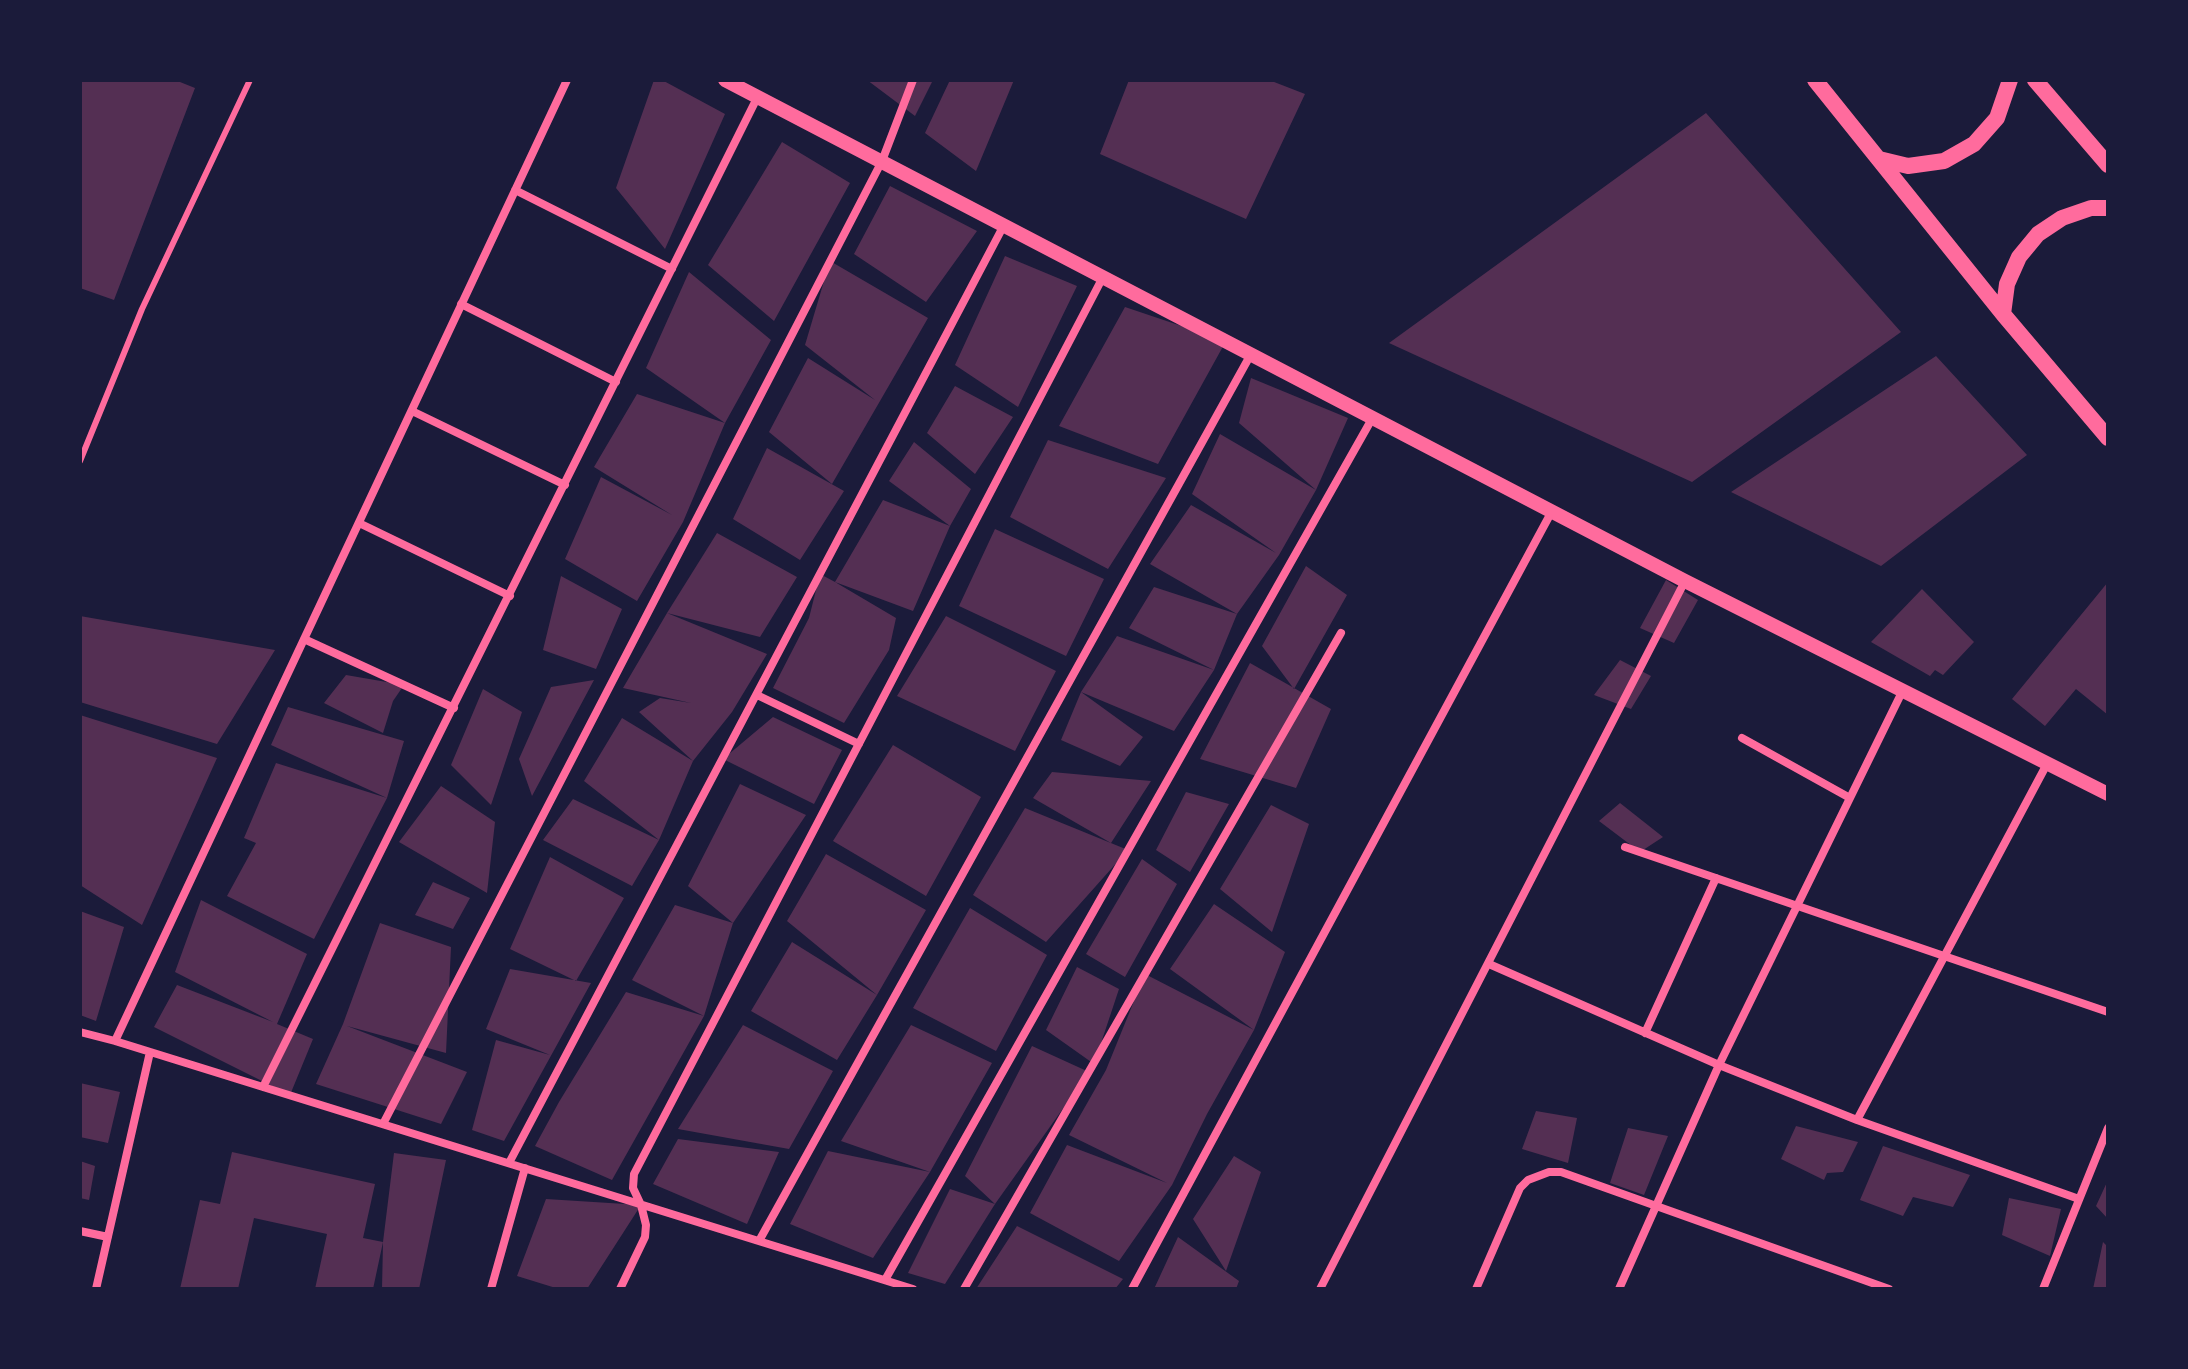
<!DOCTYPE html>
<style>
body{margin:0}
#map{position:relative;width:2188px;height:1369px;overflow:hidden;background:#1b1b3a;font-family:Rubik,sans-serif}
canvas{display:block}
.frame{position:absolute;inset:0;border:82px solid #1b1b3a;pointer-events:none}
</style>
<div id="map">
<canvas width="2188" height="1369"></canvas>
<div class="frame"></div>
</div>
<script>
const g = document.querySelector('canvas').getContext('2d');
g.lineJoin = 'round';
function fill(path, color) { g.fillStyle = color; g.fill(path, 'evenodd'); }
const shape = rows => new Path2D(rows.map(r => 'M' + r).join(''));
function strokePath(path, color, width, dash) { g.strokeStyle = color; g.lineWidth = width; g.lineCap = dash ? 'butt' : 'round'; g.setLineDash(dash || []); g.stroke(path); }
const building = shape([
 [80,80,175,80,195,88,114,300,80,288],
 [654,80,662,80,725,114,665,249,616,188],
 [867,80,933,80,915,116],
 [950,80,1014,80,976,171,925,133],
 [1129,80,1269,80,1305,94,1246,219,1100,154],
 [1706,113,1901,332,1692,482,1389,343],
 [782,142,850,183,774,321,708,265],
 [890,186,977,231,926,302,854,254],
 [1005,256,1077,286,1018,407,955,365],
 [830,261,928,318,832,484,769,432,808,358,875,400,805,345],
 [689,272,771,340,725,423,683,522,637,601,565,559,601,477,672,515,594,467,637,394,725,423,646,368],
 [1125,307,1226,341,1158,464,1059,426],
 [1936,356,2027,455,1881,566,1731,492],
 [1251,378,1348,418,1316,490,1239,423],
 [955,386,1013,417,975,474,927,433],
 [1220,434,1316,490,1279,555,1237,614,1214,670,1129,628,1154,587,1237,614,1150,564,1191,505,1276,553,1192,494],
 [1048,440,1166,478,1108,569,1010,517],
 [914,442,971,489,950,526,889,481],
 [767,448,844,491,800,560,733,519],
 [883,500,950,526,913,611,835,582,896,618,889,650,844,723,773,688,809,618,820,574,835,582],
 [995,529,1104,579,1066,656,959,606],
 [717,533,797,577,760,637,667,613],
 [1306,566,1347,595,1294,689,1262,646],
 [561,576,622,609,596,669,543,650],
 [1666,580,1698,600,1674,643,1640,628],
 [2108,582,2108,715,2076,689,2045,726,2012,699],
 [1922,589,1974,642,1943,675,1935,670,1930,676,1871,642],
 [667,613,767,654,732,712,693,761,659,840,584,781,622,718,693,761,639,712,660,698,691,703,623,688],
 [80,616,275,650,217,744,80,702],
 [946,616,1056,671,1015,751,897,696],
 [1117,636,1214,670,1174,731,1081,692],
 [1620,660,1651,676,1631,709,1594,695],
 [1250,663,1331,709,1296,788,1200,759],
 [346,675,404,685,393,701,383,733,324,703],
 [594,680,532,796,519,759,551,687],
 [483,689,522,712,491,805,451,765],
 [1081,692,1143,737,1120,766,1061,740],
 [288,707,404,741,387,798,314,939,227,896,256,843,244,838,276,763,387,798,271,745],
 [80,715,217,758,142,925,80,885],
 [773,717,842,750,814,804,723,759],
 [893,745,981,797,926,896,833,841],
 [1052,772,1151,781,1111,843,1033,798],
 [740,784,806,815,733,923,688,886],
 [441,786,495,822,487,893,399,842],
 [1186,792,1229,804,1190,872,1156,850],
 [573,799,659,840,632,886,543,840],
 [1620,803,1663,837,1640,852,1599,821],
 [1271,805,1309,824,1272,932,1220,889],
 [1025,808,1128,850,1046,942,973,895],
 [826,854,926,910,877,995,787,921],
 [550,857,624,898,576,981,510,949],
 [1142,859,1177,884,1125,977,1086,954],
 [433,882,470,898,453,929,415,915],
 [201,900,307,954,277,1024,313,1039,290,1095,154,1027,177,985,273,1022,175,972],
 [1214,904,1285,952,1254,1030,1207,1114,1172,1185,1119,1261,1030,1213,1067,1145,1167,1183,1069,1135,1106,1070,1145,974,1254,1030,1170,969],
 [675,905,733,923,704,1016,612,1180,535,1146,559,1102,626,992,704,1016,632,980],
 [970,908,1047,955,996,1051,913,1008],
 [80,911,124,927,96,1021,80,1015],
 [380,923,451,947,446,1053,347,1026,467,1072,441,1124,316,1084,343,1024],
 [792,942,877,995,837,1060,751,1011],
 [1077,967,1119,989,1094,1064,1046,1030],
 [510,969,591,983,504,1141,472,1130,496,1040,550,1055,486,1029],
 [743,1025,833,1071,789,1149,678,1129],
 [911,1025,992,1063,930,1172,873,1258,790,1224,828,1151,930,1172,841,1141],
 [1032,1046,1089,1072,995,1204,965,1176],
 [80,1083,120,1092,108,1143,80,1137],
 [1536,1111,1577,1118,1568,1163,1522,1149],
 [1796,1126,1858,1142,1843,1172,1827,1173,1824,1180,1781,1159],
 [1628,1128,1668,1136,1644,1195,1610,1183],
 [678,1139,779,1152,747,1224,653,1184],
 [1883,1146,1970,1175,1953,1207,1913,1197,1903,1216,1860,1200],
 [232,1152,375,1184,363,1238,383,1242,373,1289,315,1289,327,1234,254,1218,238,1289,180,1289,200,1200,220,1204],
 [394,1153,446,1160,419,1289,382,1289,383,1242],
 [1234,1156,1261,1172,1226,1271,1193,1219],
 [80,1161,95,1166,89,1200,80,1198],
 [2108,1180,2108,1219,2096,1206],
 [950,1189,995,1204,945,1284,908,1273],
 [2009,1198,2061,1209,2050,1256,2002,1235],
 [546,1199,641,1205,587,1289,559,1289,517,1276],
 [1017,1226,1123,1279,1115,1289,976,1289],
 [1178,1237,1239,1281,1236,1289,1154,1289],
 [2103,1242,2108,1247,2108,1289,2093,1289]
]);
const service = shape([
 [80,461,142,309,250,80]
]);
const minor = shape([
 [515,190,672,269],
 [461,304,616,382],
 [412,411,565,485],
 [359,523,510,596],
 [304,639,454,708],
 [757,695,859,744],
 [1742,738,1850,798],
 [1625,847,2108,1012],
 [1489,964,1719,1065,1857,1120,2079,1199],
 [80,1032,115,1041,913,1289],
 [1645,1033,1716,878],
 [115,1041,567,80],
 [263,1087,757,98],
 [1857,1120,2048,762],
 [383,1124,882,161,913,80],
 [509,1163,1004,225],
 [80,1231,108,1237],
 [759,1241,1251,354],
 [885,1280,1373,417],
 [96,1289,150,1052],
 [491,1289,525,1168],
 [620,1289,645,1237,646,1225,641,1205,633,1188,634,1174,1103,277],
 [964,1289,1341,633],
 [1132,1289,1552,511],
 [1320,1289,1685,581],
 [1476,1289,1520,1188,1528,1180,1549,1172,1561,1172,1889,1289],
 [1619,1289,1719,1065,1902,692],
 [2043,1289,2108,1128]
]);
const tertiary = shape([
 [725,80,1685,581,2108,794]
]);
const secondary = shape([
 [1815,80,2003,314,2108,438],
 [2035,80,2108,165],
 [1879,159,1908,166,1944,161,1974,144,1997,118,2010,80],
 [2003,314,2007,284,2019,257,2038,234,2062,218,2091,208,2108,208]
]);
fill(building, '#542f53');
strokePath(service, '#ff6b9d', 6);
strokePath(minor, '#ff6b9d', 8);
strokePath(tertiary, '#ff6b9d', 14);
strokePath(secondary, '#ff6b9d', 16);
</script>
